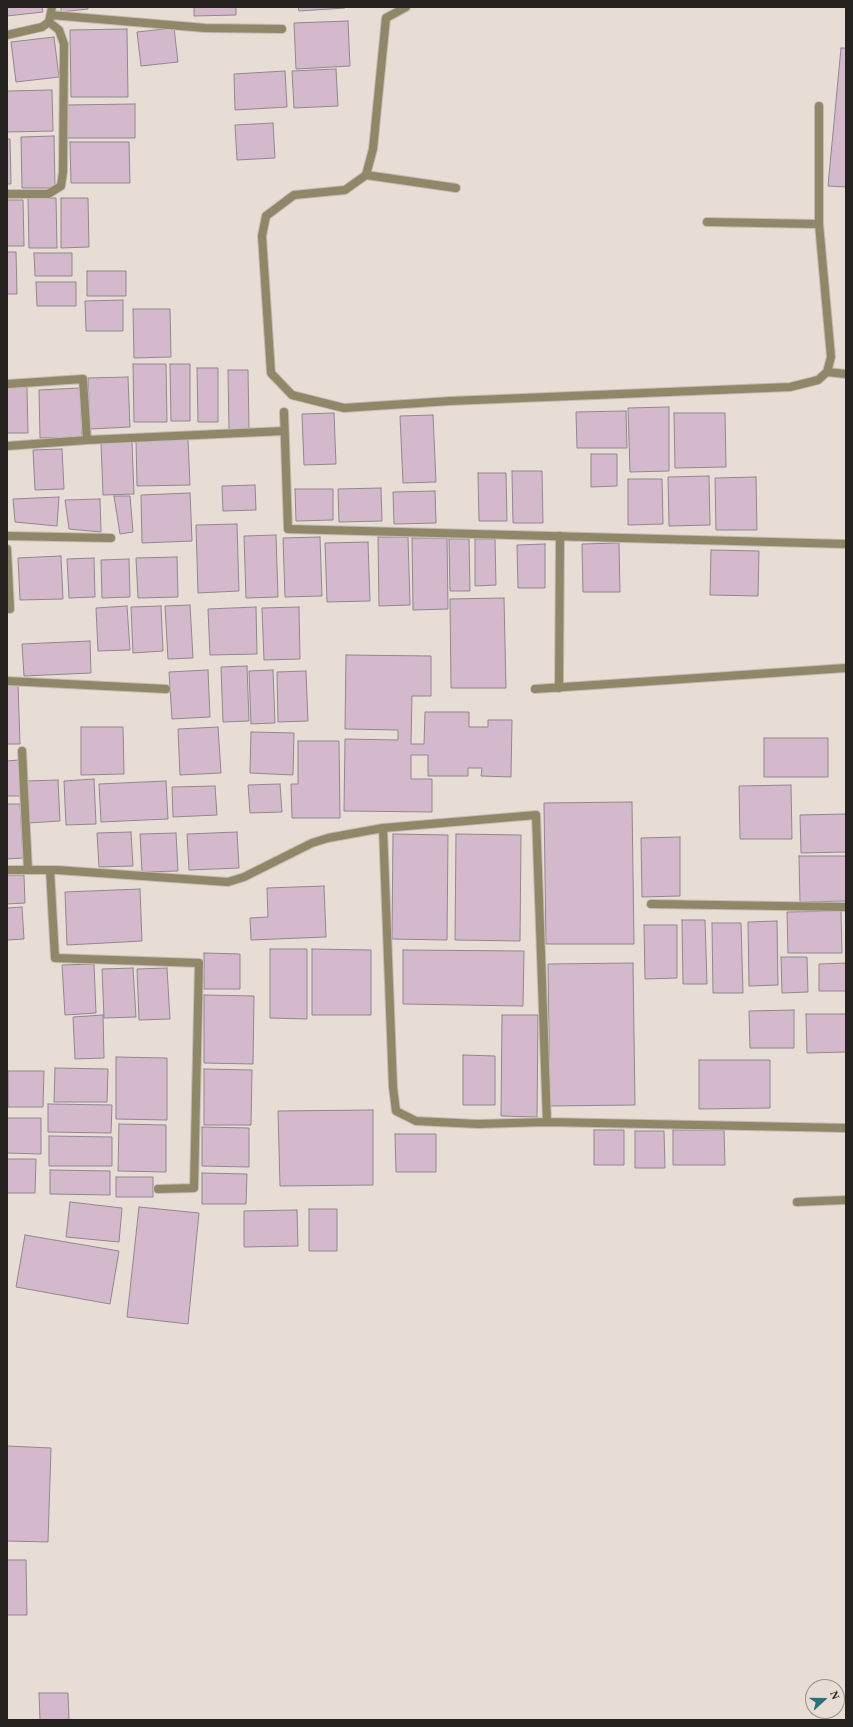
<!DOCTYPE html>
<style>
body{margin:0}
#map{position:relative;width:853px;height:1727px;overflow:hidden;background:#e7ddd5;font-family:Georgia,serif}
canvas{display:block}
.frame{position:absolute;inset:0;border:8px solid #25211f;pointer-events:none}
.north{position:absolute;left:805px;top:1679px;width:40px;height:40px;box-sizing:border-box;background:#e7ddd5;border:1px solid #99928c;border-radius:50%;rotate:69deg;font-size:11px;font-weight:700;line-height:16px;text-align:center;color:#25211f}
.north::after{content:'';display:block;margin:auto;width:14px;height:18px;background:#277276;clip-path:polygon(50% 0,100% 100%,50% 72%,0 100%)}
</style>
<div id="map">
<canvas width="853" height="1727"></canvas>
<div class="frame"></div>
<div class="north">N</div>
</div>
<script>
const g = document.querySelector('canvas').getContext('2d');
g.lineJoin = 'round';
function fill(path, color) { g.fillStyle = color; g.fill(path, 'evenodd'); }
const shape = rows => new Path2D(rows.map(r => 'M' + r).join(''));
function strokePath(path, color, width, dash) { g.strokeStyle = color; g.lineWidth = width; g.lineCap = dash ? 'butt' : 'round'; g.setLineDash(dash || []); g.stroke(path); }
const building = shape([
 [7,7,42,7,43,12,7,16,7,7],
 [61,7,88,7,88,9,61,12,61,7],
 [194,7,236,7,236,15,194,16,194,7],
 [298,7,345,7,345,8,299,11,298,7],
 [348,21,350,66,296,69,294,23,348,21],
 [174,28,178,62,141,66,137,32,174,28],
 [127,29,128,97,71,97,70,30,127,29],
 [54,37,59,77,16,82,11,42,54,37],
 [841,48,846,48,846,187,828,186,841,48],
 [336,69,338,106,294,108,292,71,336,69],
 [285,71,287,107,235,110,234,74,285,71],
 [52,90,53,131,7,132,7,91,52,90],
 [135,104,135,138,67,138,66,105,135,104],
 [273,123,275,158,237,160,235,125,273,123],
 [54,136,55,188,22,188,21,137,54,136],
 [7,139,10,139,11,184,7,184,7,139],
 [70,142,129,142,130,183,71,183,70,142],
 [28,198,56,198,57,248,29,248,28,198],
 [61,198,88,198,89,247,61,248,61,198],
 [7,200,23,200,24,246,7,246,7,200],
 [7,252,16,252,17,294,7,294,7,252],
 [34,253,72,253,72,276,35,276,34,253],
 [87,271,126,271,126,296,87,296,87,271],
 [36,282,76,282,76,306,37,306,36,282],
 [123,300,123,331,86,331,85,301,123,300],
 [133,309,170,309,171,357,134,358,133,309],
 [133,364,166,364,167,422,134,422,133,364],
 [170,364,190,364,190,421,171,421,170,364],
 [197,368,218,368,218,422,198,422,197,368],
 [228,370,248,370,249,430,229,430,228,370],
 [128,377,130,427,90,429,88,378,128,377],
 [27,387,28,433,7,433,7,388,27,387],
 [80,388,82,437,40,438,39,390,80,388],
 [669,407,669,471,630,472,628,408,669,407],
 [626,411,627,448,577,448,576,412,626,411],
 [334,413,336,464,304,465,302,414,334,413],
 [674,413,725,413,726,467,675,468,674,413],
 [433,415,436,482,403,483,400,416,433,415],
 [188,439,190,485,137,486,136,441,188,439],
 [132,442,134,494,103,495,101,443,132,442],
 [62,449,64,489,35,490,33,450,62,449],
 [591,454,617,454,617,486,591,487,591,454],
 [512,471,542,471,543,523,513,523,512,471],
 [478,473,506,473,507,521,479,521,478,473],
 [709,476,710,525,669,526,668,477,709,476],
 [756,477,757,530,716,530,715,478,756,477],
 [628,479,662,479,663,524,628,525,628,479],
 [255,485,256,510,223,511,222,486,255,485],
 [381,488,382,521,339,522,338,489,381,488],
 [295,489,333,489,333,520,296,521,295,489],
 [435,491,436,523,394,524,393,492,435,491],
 [190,493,192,541,142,543,141,495,190,493],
 [114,496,130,496,133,532,120,534,114,496],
 [59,497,57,526,15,522,13,499,59,497],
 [100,499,101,532,69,529,65,500,100,499],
 [237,524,239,591,198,593,196,525,237,524],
 [276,535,278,597,246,598,244,536,276,535],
 [320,537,322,596,285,597,283,538,320,537],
 [378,537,408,537,410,605,379,606,378,537],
 [412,538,447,538,448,609,413,610,412,538],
 [449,539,469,539,470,591,450,591,449,539],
 [475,539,495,539,496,585,475,586,475,539],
 [368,542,370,601,327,602,325,543,368,542],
 [619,543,620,592,583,592,582,544,619,543],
 [545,544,545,588,518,588,517,545,545,544],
 [711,550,759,551,758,596,710,595,711,550],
 [61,556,63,599,20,600,18,558,61,556],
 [177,557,178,597,138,598,136,558,177,557],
 [94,558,95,597,69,598,67,559,94,558],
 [129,559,130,597,102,598,101,560,129,559],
 [504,598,506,688,451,688,450,599,504,598],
 [190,605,193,658,168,659,165,606,190,605],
 [127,606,130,650,98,651,96,608,127,606],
 [161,606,163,651,133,653,131,607,161,606],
 [256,607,257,654,210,655,208,609,256,607],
 [299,607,300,659,264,660,262,608,299,607],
 [90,641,91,673,24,676,22,644,90,641],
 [346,655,431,656,431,696,412,696,411,744,424,744,425,712,469,712,469,727,488,727,488,720,512,720,511,777,481,776,482,768,468,768,468,776,428,776,428,755,411,755,411,779,432,779,432,812,344,811,345,739,398,740,398,730,345,729,346,655],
 [247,666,249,721,223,722,221,667,247,666],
 [208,670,210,717,172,719,169,672,208,670],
 [273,670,275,723,251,724,249,671,273,670],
 [306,671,308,721,278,722,277,672,306,671],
 [7,684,18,684,20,744,7,744,7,684],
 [81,727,123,727,124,774,81,775,81,727],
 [218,727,221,773,180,775,178,729,218,727],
 [251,732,294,733,293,775,250,773,251,732],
 [764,738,828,738,828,777,764,777,764,738],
 [298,741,339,741,340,818,292,818,291,784,298,784,298,741],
 [19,760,21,796,7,796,7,761,19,760],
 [94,779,96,824,66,825,64,781,94,779],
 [58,780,60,821,28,823,26,781,58,780],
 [166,781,168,819,101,822,99,784,166,781],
 [280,784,282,812,250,813,248,785,280,784],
 [791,785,792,839,740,839,739,786,791,785],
 [215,786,217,815,173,817,172,787,215,786],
 [632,802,634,944,546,944,544,803,632,802],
 [7,804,20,804,23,858,7,859,7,804],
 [846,814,846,852,801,853,800,815,846,814],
 [131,832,133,866,99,867,97,833,131,832],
 [237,832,239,868,189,870,187,834,237,832],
 [176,833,178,871,142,872,140,834,176,833],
 [393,834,448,835,447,940,392,939,393,834],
 [456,834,521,835,520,941,455,940,456,834],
 [680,837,680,896,642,897,641,838,680,837],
 [799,856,846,856,846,901,800,902,799,856],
 [7,875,24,875,25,903,7,904,7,875],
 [324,886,326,937,251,940,250,918,268,917,267,888,324,886],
 [140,889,142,941,67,945,65,892,140,889],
 [22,907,24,939,7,940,7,908,22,907],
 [841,911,842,953,788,953,787,912,841,911],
 [682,920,705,920,707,984,683,984,682,920],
 [777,921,778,985,749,986,748,922,777,921],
 [712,923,741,923,743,993,713,993,712,923],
 [644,925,677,925,677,978,645,979,644,925],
 [270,949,307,949,307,1019,270,1018,270,949],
 [312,949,371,950,371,1015,312,1015,312,949],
 [403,950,524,951,523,1006,403,1004,403,950],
 [204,953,240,954,240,989,204,989,204,953],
 [781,957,807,957,808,992,782,993,781,957],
 [633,963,635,1105,550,1106,548,964,633,963],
 [846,963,846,991,819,991,819,964,846,963],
 [94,964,96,1013,65,1015,62,965,94,964],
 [133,968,136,1017,104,1018,102,969,133,968],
 [167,968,170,1019,139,1020,137,969,167,968],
 [204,995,254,996,253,1064,204,1063,204,995],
 [794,1010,794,1048,750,1048,749,1011,794,1010],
 [806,1014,846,1014,846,1052,807,1053,806,1014],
 [103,1015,104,1058,75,1059,73,1017,103,1015],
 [502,1015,538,1015,537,1117,501,1116,502,1015],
 [463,1055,495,1056,495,1105,463,1105,463,1055],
 [116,1057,167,1058,167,1120,116,1119,116,1057],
 [699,1060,770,1060,770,1108,699,1109,699,1060],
 [55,1068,108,1069,107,1102,54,1102,55,1068],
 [204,1069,252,1070,251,1125,204,1125,204,1069],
 [8,1071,44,1071,43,1107,8,1107,8,1071],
 [48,1104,112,1105,111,1133,48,1132,48,1104],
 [373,1110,373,1185,280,1186,278,1111,373,1110],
 [7,1118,41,1118,41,1154,7,1153,7,1118],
 [119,1124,166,1125,166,1172,118,1171,119,1124],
 [202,1127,249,1128,249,1167,202,1166,202,1127],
 [594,1130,624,1130,624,1165,594,1165,594,1130],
 [673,1130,724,1130,725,1165,673,1165,673,1130],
 [635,1131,664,1131,665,1168,635,1168,635,1131],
 [395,1134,436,1134,436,1172,396,1172,395,1134],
 [49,1136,112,1137,112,1166,49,1166,49,1136],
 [7,1159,36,1159,35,1193,7,1193,7,1159],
 [50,1170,110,1171,110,1195,50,1194,50,1170],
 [202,1173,247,1174,246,1204,202,1204,202,1173],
 [116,1177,153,1177,153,1197,116,1197,116,1177],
 [70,1202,122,1208,119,1242,66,1237,70,1202],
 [139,1207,199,1213,188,1324,127,1317,139,1207],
 [309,1209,337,1209,337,1251,309,1251,309,1209],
 [297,1210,298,1246,244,1247,244,1211,297,1210],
 [25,1235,119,1251,110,1304,16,1287,25,1235],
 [7,1446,51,1448,48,1542,7,1541,7,1446],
 [7,1560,26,1560,27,1615,7,1615,7,1560],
 [39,1693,68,1693,69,1720,40,1720,39,1693]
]);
const street = shape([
 [406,7,386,18,373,149,366,175,345,190,294,195,266,216,262,236,271,373,292,395,344,408,450,401,790,387,818,380,827,372,831,357,819,224,819,106],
 [51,15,205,28,282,29],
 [7,35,42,27,49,22,52,7],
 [366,175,456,188],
 [7,194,48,194,61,186,63,172,64,44,59,30,49,22],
 [707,222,819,224],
 [827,372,846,374],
 [7,384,83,379,87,440],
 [284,412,288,529,846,544],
 [7,446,87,440,284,431],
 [7,536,111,538],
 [7,549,10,609],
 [7,681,166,689],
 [559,688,560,536],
 [535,689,846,668],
 [22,751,28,870],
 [383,828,393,1087,396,1111,416,1121,478,1124,547,1122],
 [7,870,57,870,228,882,244,877,312,843,328,838,383,828,536,815,547,1122,846,1128],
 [50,870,55,958,199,963,194,1188,158,1189],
 [651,904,846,907],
 [797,1202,846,1200]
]);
fill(building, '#d4b9cd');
strokePath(building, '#90878e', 1);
strokePath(street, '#c4bbb4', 10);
strokePath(street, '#8f8768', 8);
</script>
